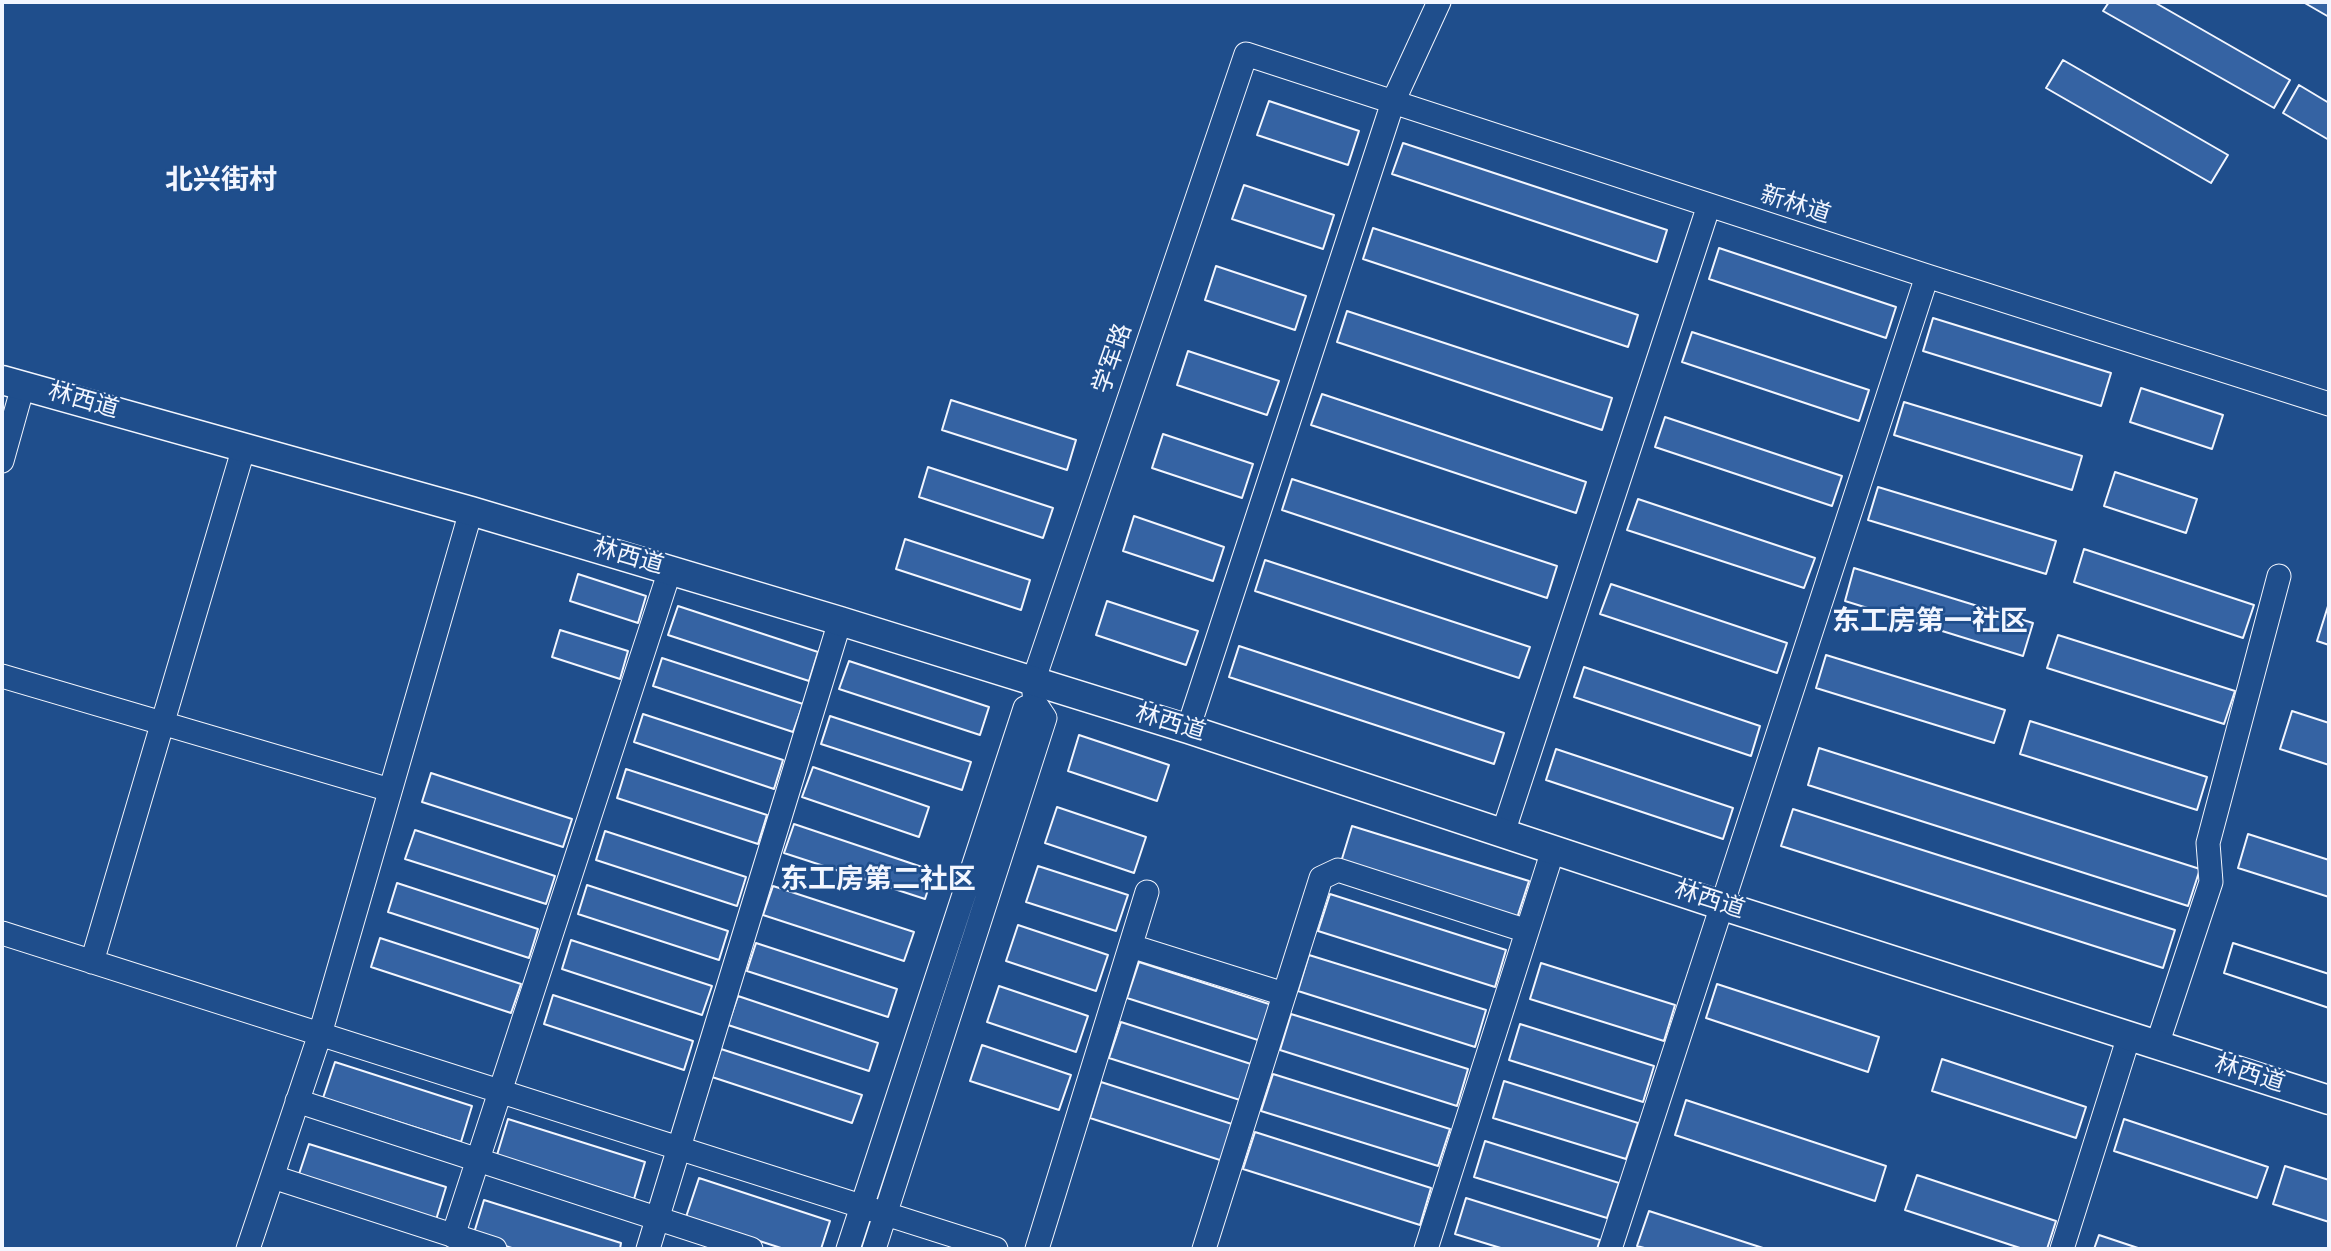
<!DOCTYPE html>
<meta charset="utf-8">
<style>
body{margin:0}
#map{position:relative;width:2331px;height:1251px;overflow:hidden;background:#1f4e8c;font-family:Jost,sans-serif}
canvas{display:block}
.frame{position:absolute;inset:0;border:4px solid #f2f6ff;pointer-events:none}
</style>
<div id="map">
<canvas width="2331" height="1251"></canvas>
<div class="frame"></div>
</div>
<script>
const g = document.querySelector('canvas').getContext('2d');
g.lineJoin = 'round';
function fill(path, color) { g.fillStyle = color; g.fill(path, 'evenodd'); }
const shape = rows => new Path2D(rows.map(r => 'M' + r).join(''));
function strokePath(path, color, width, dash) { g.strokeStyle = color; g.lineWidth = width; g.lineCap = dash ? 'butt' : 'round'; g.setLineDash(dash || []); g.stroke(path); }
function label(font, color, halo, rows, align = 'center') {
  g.font = font + ' Jost,"Noto Sans SC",sans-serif'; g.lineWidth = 5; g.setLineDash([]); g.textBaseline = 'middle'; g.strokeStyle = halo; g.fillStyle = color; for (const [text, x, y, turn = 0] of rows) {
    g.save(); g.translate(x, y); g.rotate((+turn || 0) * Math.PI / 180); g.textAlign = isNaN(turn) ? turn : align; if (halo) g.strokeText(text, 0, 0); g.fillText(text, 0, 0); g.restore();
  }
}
const building = shape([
 [2109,2,2154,2,2290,80,2274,108,2103,11,2109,2],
 [2303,2,2329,2,2329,17,2303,2],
 [2063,60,2228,155,2211,183,2046,88,2063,60],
 [2299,85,2329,103,2329,140,2283,113,2299,85],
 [1269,101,1359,131,1348,165,1257,135,1269,101],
 [1403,143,1667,230,1657,262,1392,174,1403,143],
 [1244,185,1334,215,1323,249,1232,219,1244,185],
 [1373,228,1638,315,1628,347,1363,259,1373,228],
 [1719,248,1896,307,1886,338,1709,279,1719,248],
 [1216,266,1306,296,1295,330,1205,300,1216,266],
 [1347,311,1612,398,1602,430,1337,342,1347,311],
 [1933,318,2111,373,2101,406,1923,351,1933,318],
 [1692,332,1869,390,1859,421,1682,362,1692,332],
 [1188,351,1279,381,1267,415,1177,385,1188,351],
 [2141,388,2223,415,2212,449,2130,422,2141,388],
 [1322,394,1586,482,1576,513,1311,425,1322,394],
 [951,400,1076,440,1067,470,942,430,951,400],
 [1904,402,2082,456,2072,490,1894,435,1904,402],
 [1665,417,1842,476,1832,506,1655,447,1665,417],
 [1163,434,1253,464,1242,498,1152,468,1163,434],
 [928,467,1053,508,1043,538,919,497,928,467],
 [2115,472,2197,499,2186,533,2104,506,2115,472],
 [1292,479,1557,566,1547,598,1282,510,1292,479],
 [1878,487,2056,541,2046,574,1868,520,1878,487],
 [1638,499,1815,558,1804,588,1627,530,1638,499],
 [1134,516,1224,547,1213,581,1123,551,1134,516],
 [905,539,1030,580,1021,610,896,569,905,539],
 [2084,549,2254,605,2243,638,2074,582,2084,549],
 [1265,560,1530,647,1519,678,1255,591,1265,560],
 [1854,568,2033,623,2023,656,1845,601,1854,568],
 [578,574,646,596,638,623,570,601,578,574],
 [1611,584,1787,643,1777,673,1600,614,1611,584],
 [1107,601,1198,631,1186,665,1096,635,1107,601],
 [678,606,818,652,809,681,668,635,678,606],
 [2328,606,2329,606,2329,645,2317,641,2328,606],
 [560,630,628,651,620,679,552,657,560,630],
 [2058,635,2235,691,2224,724,2047,668,2058,635],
 [1239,646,1504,733,1494,764,1229,677,1239,646],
 [1826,655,2005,710,1994,743,1816,688,1826,655],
 [662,658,803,704,793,732,653,686,662,658],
 [849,661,989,707,980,735,839,689,849,661],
 [1584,667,1760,726,1751,756,1574,697,1584,667],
 [2292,711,2329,723,2329,765,2280,749,2292,711],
 [643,714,783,760,774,789,634,742,643,714],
 [830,716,971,762,962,790,821,744,830,716],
 [2030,721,2207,777,2197,810,2020,754,2030,721],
 [1079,735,1169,765,1157,801,1068,771,1079,735],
 [1819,748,2200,869,2188,906,1808,785,1819,748],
 [1556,749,1733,808,1723,839,1546,780,1556,749],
 [813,767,929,807,919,837,802,797,813,767],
 [626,769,767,815,758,844,617,798,626,769],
 [431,773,572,819,563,847,422,802,431,773],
 [1057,807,1146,837,1134,873,1045,843,1057,807],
 [1793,809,2175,930,2163,968,1781,846,1793,809],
 [794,824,934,871,925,899,784,853,794,824],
 [1352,826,1529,881,1517,918,1341,862,1352,826],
 [415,830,555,876,546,904,405,859,415,830],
 [605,831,746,877,737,906,596,860,605,831],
 [2248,834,2329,860,2329,897,2238,868,2248,834],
 [1038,866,1128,895,1116,931,1026,902,1038,866],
 [397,883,538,929,529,958,388,912,397,883],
 [587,885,728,931,719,960,578,914,587,885],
 [773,886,914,932,904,961,763,915,773,886],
 [1330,894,1506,950,1495,987,1318,931,1330,894],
 [1018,925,1108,955,1096,991,1006,961,1018,925],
 [380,938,521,984,511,1013,371,967,380,938],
 [571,940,712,986,702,1015,562,969,571,940],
 [756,943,897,989,888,1017,747,971,756,943],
 [2233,943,2329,974,2329,1008,2224,973,2233,943],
 [2233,943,2329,974,2329,1008,2224,973,2233,943],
 [1309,955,1486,1010,1475,1047,1298,991,1309,955],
 [1139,962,1272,1005,1261,1041,1127,998,1139,962],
 [1541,963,1675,1005,1664,1041,1530,999,1541,963],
 [1717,984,1879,1037,1868,1072,1706,1018,1717,984],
 [999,986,1088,1016,1076,1052,987,1022,999,986],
 [553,995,693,1041,684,1070,544,1024,553,995],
 [738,996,878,1043,869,1071,728,1025,738,996],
 [1291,1014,1468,1069,1457,1106,1280,1050,1291,1014],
 [1121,1022,1254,1065,1243,1101,1109,1058,1121,1022],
 [1520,1024,1654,1066,1643,1102,1509,1060,1520,1024],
 [982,1045,1071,1075,1059,1110,970,1081,982,1045],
 [721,1049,862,1095,852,1123,712,1077,721,1049],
 [1942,1059,2086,1107,2076,1138,1932,1091,1942,1059],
 [335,1062,472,1106,461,1142,323,1098,335,1062],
 [1273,1074,1450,1129,1438,1166,1261,1111,1273,1074],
 [1504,1081,1638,1123,1626,1159,1493,1118,1504,1081],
 [1101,1082,1235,1125,1223,1161,1090,1118,1101,1082],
 [1686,1100,1886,1166,1875,1201,1675,1135,1686,1100],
 [508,1119,645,1162,634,1199,497,1155,508,1119],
 [2124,1119,2268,1167,2257,1198,2114,1151,2124,1119],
 [1255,1132,1431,1188,1420,1225,1243,1169,1255,1132],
 [1485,1141,1619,1183,1607,1218,1474,1177,1485,1141],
 [309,1144,446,1187,435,1223,297,1180,309,1144],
 [2285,1166,2329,1180,2329,1222,2273,1204,2285,1166],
 [1917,1175,2056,1221,2047,1249,2023,1249,1905,1210,1917,1175],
 [699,1178,830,1221,821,1249,784,1249,686,1217,699,1178],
 [1466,1198,1600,1240,1597,1249,1504,1249,1455,1234,1466,1198],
 [484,1200,621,1243,620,1249,515,1249,473,1236,484,1200],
 [1649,1211,1766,1249,1648,1249,1637,1246,1649,1211],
 [2099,1235,2141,1249,2094,1249,2099,1235]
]);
const minor = shape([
 [2,461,23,386],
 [2,676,390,790],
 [1188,729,1393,102,1439,2],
 [1503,833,1709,205],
 [2,933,996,1249],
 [1131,946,1284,994],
 [92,962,244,447],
 [2157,1045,2211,882,2208,843,2279,576],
 [297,1101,751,1249],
 [273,1177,495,1249],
 [453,1236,670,570],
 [248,1249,320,1034,471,511],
 [648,1249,840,621],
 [848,1249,1025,708,1035,703,1033,682,1246,54,1927,276,2329,404],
 [874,1249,1045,718,1035,703],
 [1037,1249,1147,892],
 [1204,1249,1321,878,1338,870,1527,931],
 [1426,1249,1553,850],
 [1610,1249,1927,276],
 [2062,1249,2129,1036]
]);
const major = shape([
 [2,380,471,511,840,621,1188,729,1720,905,2329,1100]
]);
const streetNames = [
 ["新林道",1795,206,18],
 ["学军路",1114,359,-71],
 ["林西道",83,402,16],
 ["林西道",628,558,16],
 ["林西道",1170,724,17],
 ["林西道",1709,901,18],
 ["林西道",2249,1075,18]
];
const quarterNames = [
 ["北兴街村",221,182],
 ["东工房第一社区",1930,623],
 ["东工房第二社区",878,881]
];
fill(building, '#3563a3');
strokePath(building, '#f2f6ff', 2);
strokePath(minor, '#f2f6ff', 25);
strokePath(major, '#f2f6ff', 31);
strokePath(minor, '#1f4e8c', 23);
strokePath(major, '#1f4e8c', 28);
label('24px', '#f2f6ff', '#1f4e8c', streetNames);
label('bold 28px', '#f2f6ff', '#1f4e8c', quarterNames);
</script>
